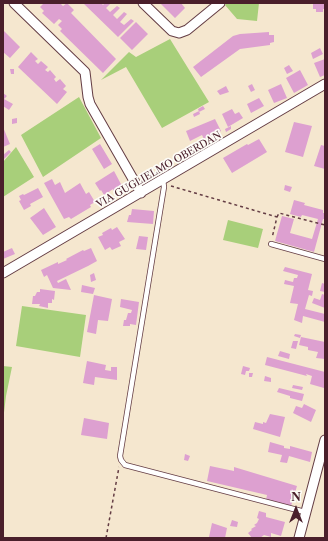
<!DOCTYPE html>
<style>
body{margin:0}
#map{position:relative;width:328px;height:541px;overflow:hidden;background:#f5e7cf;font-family:"Libre Caslon Text",serif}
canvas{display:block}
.frame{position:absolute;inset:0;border:4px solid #4a1f2b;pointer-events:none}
.north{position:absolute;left:276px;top:489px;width:40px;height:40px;-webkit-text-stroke:3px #fdfcf7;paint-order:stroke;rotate:0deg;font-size:11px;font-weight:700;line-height:16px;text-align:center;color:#4a1f2b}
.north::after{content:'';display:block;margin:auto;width:14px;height:18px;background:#4a1f2b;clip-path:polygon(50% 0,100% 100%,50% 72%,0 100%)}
</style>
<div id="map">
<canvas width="328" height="541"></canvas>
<div class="frame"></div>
<div class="north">N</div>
</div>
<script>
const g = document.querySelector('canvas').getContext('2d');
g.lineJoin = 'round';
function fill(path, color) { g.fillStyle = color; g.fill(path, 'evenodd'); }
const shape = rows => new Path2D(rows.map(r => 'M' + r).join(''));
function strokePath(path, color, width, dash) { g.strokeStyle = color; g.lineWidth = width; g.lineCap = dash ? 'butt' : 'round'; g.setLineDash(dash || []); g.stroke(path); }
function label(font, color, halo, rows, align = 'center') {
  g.font = font + ' "Libre Caslon Text",serif'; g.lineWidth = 3.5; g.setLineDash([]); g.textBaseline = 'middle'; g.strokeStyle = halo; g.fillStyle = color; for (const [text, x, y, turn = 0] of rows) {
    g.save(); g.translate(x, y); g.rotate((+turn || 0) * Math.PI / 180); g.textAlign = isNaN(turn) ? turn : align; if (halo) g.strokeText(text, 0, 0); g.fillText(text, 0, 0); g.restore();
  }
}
const green = shape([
 [227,3,259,3,257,21,237,19,225,5],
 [170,39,209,102,162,128,126,67,101,80,129,52,136,57],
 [79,97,101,138,43,177,21,135],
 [16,147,34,177,3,197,3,162],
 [228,220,263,229,258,248,223,240],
 [22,306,86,315,80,357,16,346],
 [3,366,12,367,6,396,3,421]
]);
const building = shape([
 [44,3,60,3,63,6,67,3,74,10,71,13,116,59,103,73,60,31,62,29,58,25,62,21,59,19,54,24,42,13,44,11,40,7],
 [83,3,101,3,103,5,105,3,111,3,106,8,110,12,117,6,120,8,113,15,117,19,124,12,127,14,120,22,124,25,131,19,134,21,118,37],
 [160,3,181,3,185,8,175,18],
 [313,3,325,3,325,9,323,9,323,12,316,12,316,9,313,9],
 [136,22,148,34,132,50,120,38],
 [3,30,20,47,10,58,3,52],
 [269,32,269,35,274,35,274,42,270,43,270,45,240,49,201,77,193,67,233,36,240,34],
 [320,48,323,54,313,59,311,53],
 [31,52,38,59,35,61,38,64,41,61,48,67,45,70,48,72,50,70,56,77,54,79,56,82,60,79,66,86,63,89,67,92,57,104,18,67],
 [325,59,325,75,320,77,314,63],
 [289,65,293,71,287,74,284,68],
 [10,69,14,69,14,74,11,74],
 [300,70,308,85,294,93,286,78],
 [252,84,255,90,251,92,248,86],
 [281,84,287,98,274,103,268,90],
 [226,86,229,92,220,95,217,91],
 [3,93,7,96,4,99,13,104,9,110,3,106],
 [259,98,264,106,251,113,247,104],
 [203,106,205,109,199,112,198,109],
 [232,109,235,114,239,112,243,118,228,127,222,114],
 [199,111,200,114,194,117,193,114],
 [17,118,17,123,12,124,12,119],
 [215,119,221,131,204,139,202,135,190,141,186,131],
 [294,122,312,126,303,157,285,152],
 [231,126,231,129,226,132,225,129],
 [3,127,10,144,3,147],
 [259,139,267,152,232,173,223,158,247,144,248,145],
 [100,144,112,164,104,169,92,149],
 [321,145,325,146,325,169,314,166],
 [9,150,11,152,3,160,3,155],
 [114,171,122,186,113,191,113,189,104,195,101,190,100,191,95,183],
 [52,179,55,185,60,182,65,193,80,183,86,194,89,192,95,202,90,205,91,207,71,219,69,217,64,219,44,183],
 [285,185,292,187,290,192,284,190],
 [38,188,43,197,30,204,31,206,24,210,19,201,21,200,19,196,23,194,24,195],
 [294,200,305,203,304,205,323,210,323,213,325,213,325,219,323,219,314,252,275,241,282,216,294,219,290,233,312,239,318,219,302,215,301,217,290,214],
 [44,208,56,227,43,235,30,218],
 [132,209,154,211,153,224,127,222,129,215,131,215],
 [117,227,125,239,119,242,121,246,112,250,110,247,105,250,98,237,103,235,102,233,111,228,112,230],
 [139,236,148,237,146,250,136,249],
 [12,248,15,254,3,259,3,252],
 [91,248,97,261,88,266,57,281,58,283,66,279,71,290,53,288,47,275,44,277,41,270,58,262,58,264,67,260,66,259,83,250,84,251],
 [285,267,312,274,308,290,313,291,312,296,309,295,305,309,325,314,325,322,303,316,302,323,294,320,298,304,290,303,294,286,284,284,285,280,293,282,294,278,297,278,298,275,283,271],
 [94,273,96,280,91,282,90,275],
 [322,283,325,284,325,292,320,291],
 [82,285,95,288,93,294,81,292],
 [40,289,55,291,54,300,52,299,52,303,48,303,48,308,39,306,40,304,32,304,33,296,35,296,37,292,40,292],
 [322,294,325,295,325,308,312,303,314,298,320,300],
 [94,295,112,299,108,321,98,320,96,334,87,332],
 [121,299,139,302,136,325,130,324,130,326,123,326,124,320,126,320,128,313,131,313,132,310,120,307],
 [295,334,301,335,300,338,294,336],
 [301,337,325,342,325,359,316,358,318,352,308,350,308,347,299,345],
 [293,341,298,341,296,349,291,348],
 [280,351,290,354,289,359,278,356],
 [267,357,325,372,324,388,310,384,312,376,306,374,307,376,265,365],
 [87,361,106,365,105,370,111,371,111,367,117,367,117,380,95,377,94,385,83,383],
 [243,366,250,368,249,371,246,371,245,375,241,374],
 [249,373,253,373,252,377,249,377],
 [265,376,271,378,271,382,264,381],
 [293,385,303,387,302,390,292,388],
 [279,388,304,394,302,401,290,398,290,396,277,392],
 [304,404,316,410,311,422,293,413,296,406,302,408],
 [270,414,285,417,280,437,253,429,255,422,263,424,263,422,266,423],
 [84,418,109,423,107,439,81,435],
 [270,442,284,446,284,448,290,449,290,446,312,452,310,462,289,456,287,463,280,462,282,455,268,452],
 [185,454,190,456,188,461,184,460],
 [210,466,234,471,234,467,297,486,291,506,266,500,267,495,207,481],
 [259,511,266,513,266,517,285,522,281,536,271,533,271,537,264,535,260,538,252,538,248,533,252,530,251,529,256,526,254,525,257,523,259,519,257,518],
 [232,520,238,522,237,527,230,526],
 [212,523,227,528,225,538,209,537]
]);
const path = shape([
 [171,186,277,217,272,238],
 [277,217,279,213,325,225],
 [106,538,119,467]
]);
const lane = shape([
 [163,180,164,187,120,456,121,460,125,465,305,512],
 [271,244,325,259]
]);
const street = shape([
 [14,3,85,72,88,97,90,104,141,193],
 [143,3,172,31,179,33,187,30,220,3],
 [3,273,325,84],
 [299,538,325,440]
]);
const streetNames = [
 ["VIA GUGLIELMO OBERDAN",159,170,-30]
];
fill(green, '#a8cf7a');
fill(building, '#dda0d0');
strokePath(lane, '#643d44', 6);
strokePath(street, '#643d44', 11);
strokePath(path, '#643d44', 1.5, [3, 3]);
strokePath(lane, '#fff', 4.5);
strokePath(street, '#fff', 9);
label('10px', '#4a1f2b', '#fdfcf7', streetNames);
</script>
